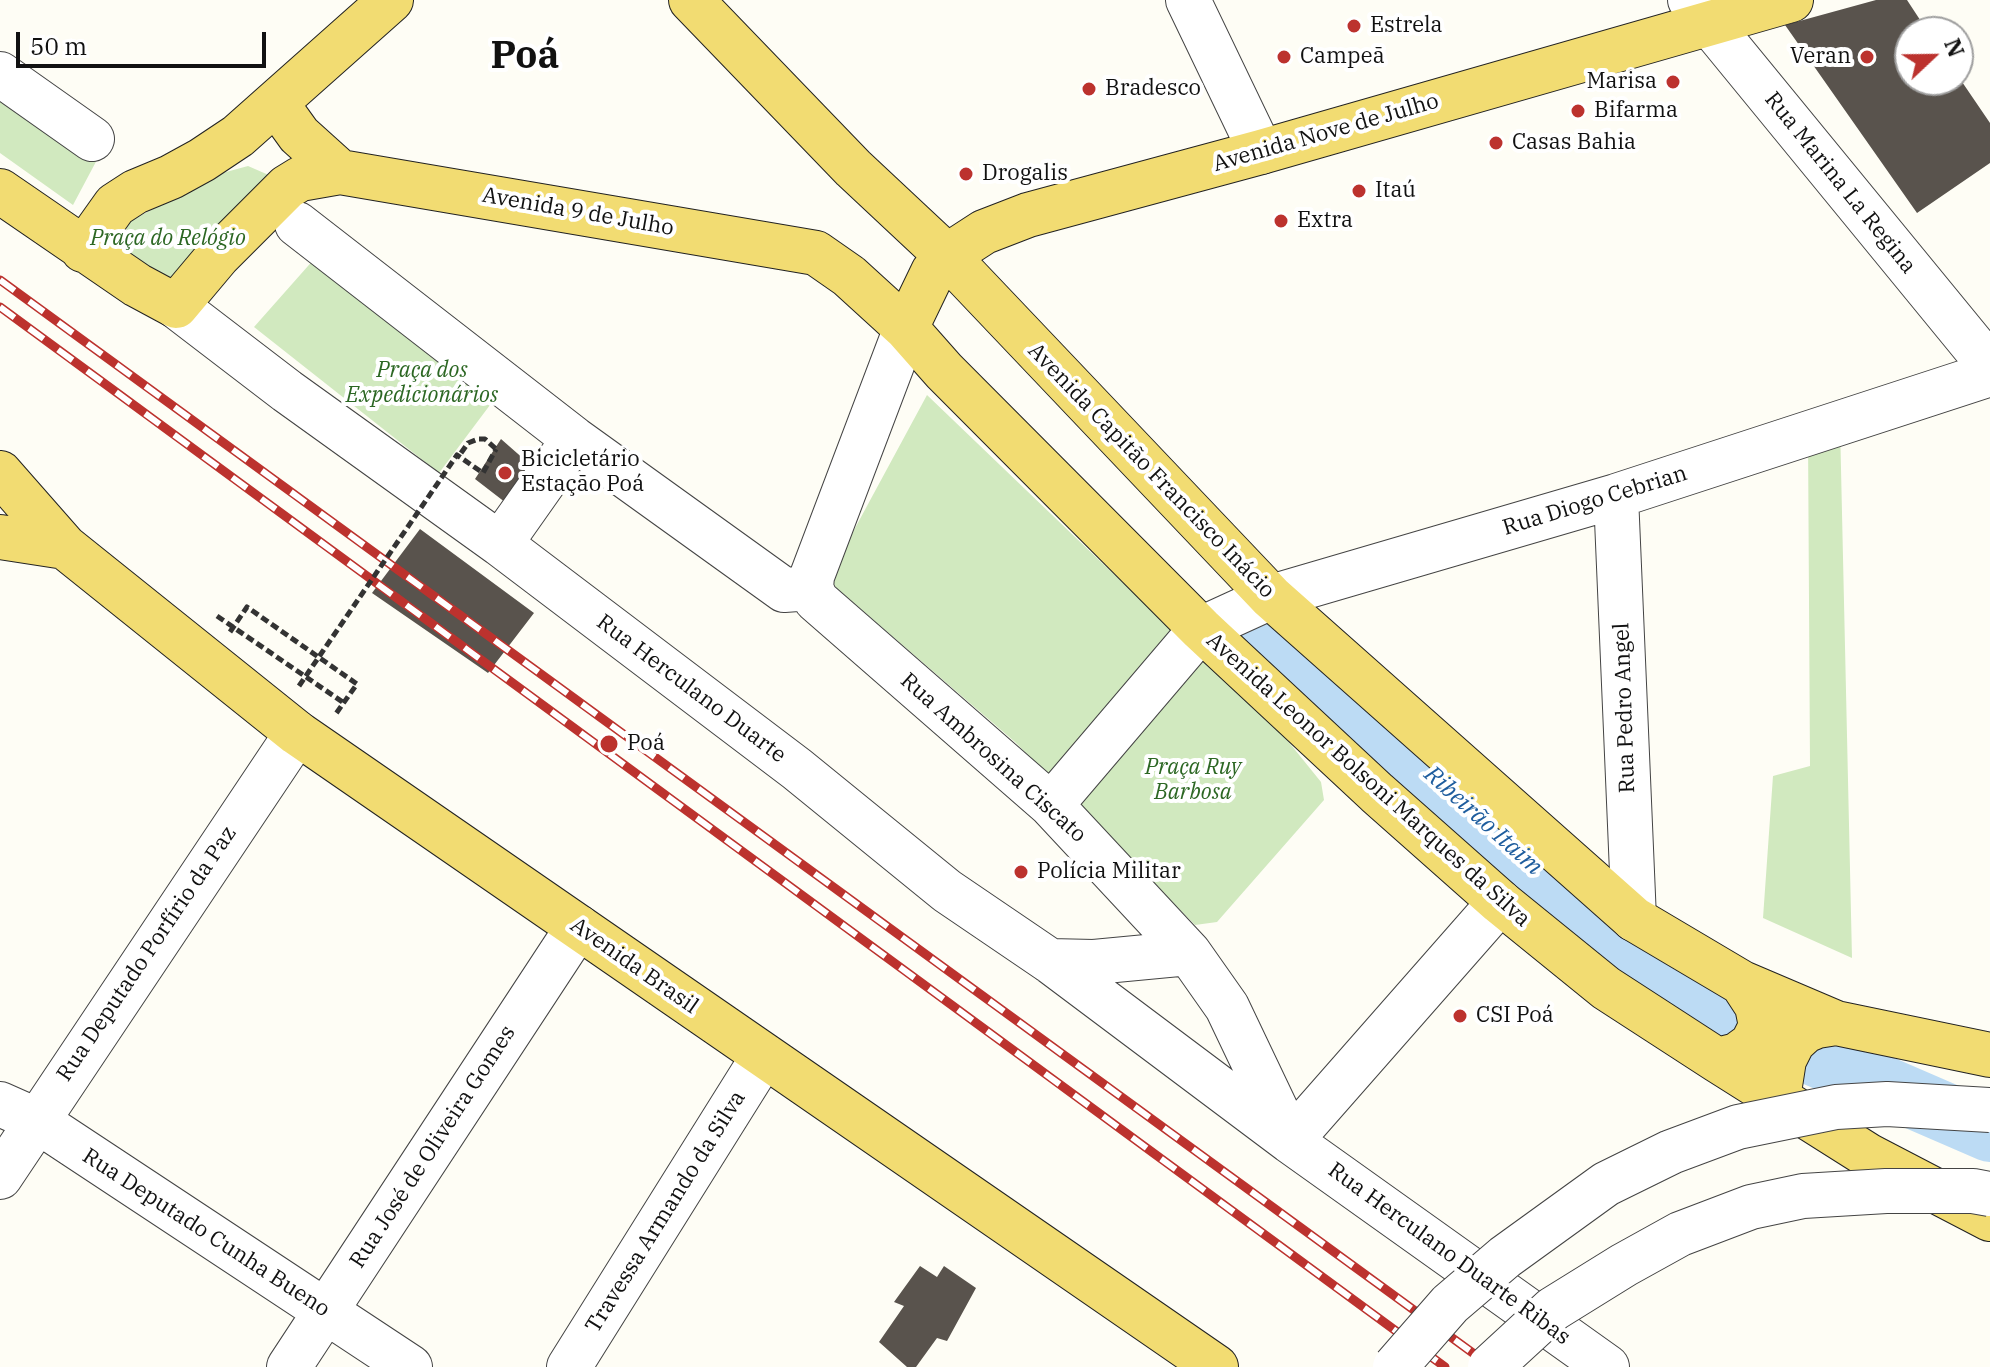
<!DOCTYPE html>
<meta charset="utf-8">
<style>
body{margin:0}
#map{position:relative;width:1990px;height:1367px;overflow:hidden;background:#fefdf5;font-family:"IBM Plex Serif",serif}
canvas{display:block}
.north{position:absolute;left:1894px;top:16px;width:80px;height:80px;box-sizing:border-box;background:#fff;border:2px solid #a0a0a0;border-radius:50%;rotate:68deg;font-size:22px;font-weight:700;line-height:32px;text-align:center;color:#111}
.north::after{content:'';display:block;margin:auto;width:28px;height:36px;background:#bc322e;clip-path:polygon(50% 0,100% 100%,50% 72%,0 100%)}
.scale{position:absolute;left:16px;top:32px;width:250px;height:36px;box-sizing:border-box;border:4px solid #111;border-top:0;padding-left:10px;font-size:24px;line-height:28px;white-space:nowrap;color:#111;-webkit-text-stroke:6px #fff;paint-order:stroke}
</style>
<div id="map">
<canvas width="1990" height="1367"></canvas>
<div class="north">N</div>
<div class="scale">50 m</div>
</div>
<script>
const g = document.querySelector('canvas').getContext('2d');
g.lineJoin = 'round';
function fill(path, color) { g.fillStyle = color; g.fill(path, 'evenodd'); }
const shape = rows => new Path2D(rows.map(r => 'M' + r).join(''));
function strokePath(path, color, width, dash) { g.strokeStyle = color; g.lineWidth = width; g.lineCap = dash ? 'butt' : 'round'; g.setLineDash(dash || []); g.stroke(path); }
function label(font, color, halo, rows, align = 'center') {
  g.font = font + ' "IBM Plex Serif",serif'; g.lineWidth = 8; g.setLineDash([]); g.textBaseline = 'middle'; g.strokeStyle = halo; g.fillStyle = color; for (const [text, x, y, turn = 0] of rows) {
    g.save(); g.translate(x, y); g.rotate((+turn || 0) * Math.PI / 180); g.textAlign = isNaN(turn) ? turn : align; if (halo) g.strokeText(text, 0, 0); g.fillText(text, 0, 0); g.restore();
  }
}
const green = shape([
 [0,84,99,156,73,205,0,153],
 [248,166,271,176,198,262,166,281,132,260,123,239,129,222,215,175],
 [331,240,511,377,439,473,254,327],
 [927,395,1149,608,1258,704,1321,782,1324,800,1217,922,1195,925,1015,742,827,580],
 [1840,424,1852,958,1763,918,1773,776,1810,766,1808,435]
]);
const river = shape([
 [1257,621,1618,940,1719,1008],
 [1812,1055,1990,1132]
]);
const building = shape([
 [1876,0,1907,0,1928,32,1910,32,1910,80,1958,80,1958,76,1990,123,1990,163,1917,213,1785,25],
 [501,439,534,468,510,506,475,479],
 [420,529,534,613,488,673,372,593],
 [920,1266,937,1277,944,1266,976,1288,947,1341,937,1338,916,1367,907,1367,879,1342,904,1306,894,1302]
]);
const path = shape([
 [461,453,468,443,478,439,485,439,496,449],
 [217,616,344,703],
 [230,632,247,607,357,684,335,715]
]);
const minor = shape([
 [1188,0,1261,152],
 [1690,0,1990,366],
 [0,74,92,139],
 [297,224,574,439,784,590,811,588],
 [176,306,287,391,500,544,797,769,947,891,1050,961,1290,1141,1607,1367],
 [1616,496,1634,919],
 [500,544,574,439],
 [811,588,816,600,1051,805,1189,953,1227,1007,1288,1135],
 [811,588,812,576,906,328],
 [1051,805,1201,629,1271,597,1616,496,1990,374],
 [1050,961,1094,962,1189,953],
 [0,1104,36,1120,410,1367],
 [1290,1141,1500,902],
 [0,1177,297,733],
 [289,1367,578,927],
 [569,1367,763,1057]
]);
const major = shape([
 [691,0,853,168,947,256,1271,597,1634,919,1742,983,1836,1023,1990,1055],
 [276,103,299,135,340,172],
 [0,191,137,285,176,306,218,256,287,187,300,179,340,172,816,253,849,276,906,328,944,371,1201,629,1377,793,1500,902,1606,988,1717,1060,1869,1156,1990,1219],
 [83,250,115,205,135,192,171,177,202,160,238,136,391,0],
 [906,328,933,272,947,256,984,232,1028,215,1261,152,1791,0],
 [0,473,65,547,297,733,1216,1367],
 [0,537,65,547],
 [1717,1060,1737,1055,1752,1044,1761,1026,1757,1006,1742,983],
 [1778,1098,1784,1060,1793,1042,1805,1031,1817,1026,1836,1023]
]);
const rail = shape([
 [0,280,1492,1367],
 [0,307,1445,1367]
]);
const pathBridge = shape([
 [299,686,457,455,483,473,496,449]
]);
const minorBridge = shape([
 [1395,1367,1450,1304,1505,1257,1606,1184,1671,1152,1738,1127,1836,1107,1887,1104,1990,1110],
 [1490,1367,1553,1309,1624,1265,1680,1234,1751,1207,1803,1196,1886,1191,1973,1191,1990,1194]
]);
const markers = [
 [1354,26,8,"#bc322e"],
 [1284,57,8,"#bc322e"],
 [1867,57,8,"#bc322e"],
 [1673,82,8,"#bc322e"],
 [1089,89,8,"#bc322e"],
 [1578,111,8,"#bc322e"],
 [1496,143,8,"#bc322e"],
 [966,174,8,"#bc322e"],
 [1359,191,8,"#bc322e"],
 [1281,221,8,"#bc322e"],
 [505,473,8,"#bc322e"],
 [609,744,10,"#bc322e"],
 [1021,872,8,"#bc322e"],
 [1460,1016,8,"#bc322e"]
];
const poiNames = [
 ["Estrela",1370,26],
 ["Campeã",1300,57],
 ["Veran",1851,57,"right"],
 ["Marisa",1657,82,"right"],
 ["Bradesco",1105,89],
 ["Bifarma",1594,111],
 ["Casas Bahia",1512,143],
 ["Drogalis",982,174],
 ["Itaú",1375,191],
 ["Extra",1297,221],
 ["Bicicletário",521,460],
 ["Estação Poá",521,485],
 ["Poá",627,744],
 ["Polícia Militar",1037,872],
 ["CSI Poá",1476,1016]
];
const streetNames = [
 ["Avenida Nove de Julho",1326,133,-16],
 ["Rua Marina La Regina",1840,183,51],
 ["Avenida 9 de Julho",578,212,10],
 ["Avenida Capitão Francisco Inácio",1151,471,46],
 ["Rua Diogo Cebrian",1595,501,-17],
 ["Rua Herculano Duarte",691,689,37],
 ["Rua Pedro Angel",1625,708,-92],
 ["Rua Ambrosina Ciscato",993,758,42],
 ["Avenida Leonor Bolsoni Marques da Silva",1368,780,42],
 ["Rua Deputado Porfírio da Paz",147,954,-56],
 ["Avenida Brasil",634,966,35],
 ["Rua José de Oliveira Gomes",433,1147,-57],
 ["Travessa Armando da Silva",666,1212,-58],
 ["Rua Deputado Cunha Bueno",206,1233,33],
 ["Rua Herculano Duarte Ribas",1449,1254,36]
];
const parkNames = [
 ["Praça do Relógio",168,239],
 ["Praça dos",422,371],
 ["Expedicionários",422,396],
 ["Praça Ruy",1193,768],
 ["Barbosa",1193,793]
];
const waterNames = [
 ["Ribeirão Itaim",1483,821,42]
];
const townNames = [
 ["Poá",525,57]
];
fill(green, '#d1e9bf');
strokePath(river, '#bcdbf4', 60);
fill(building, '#59534d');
strokePath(minor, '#444', 46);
strokePath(major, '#222', 46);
strokePath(path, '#333', 5, [8, 4]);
strokePath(minor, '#fff', 44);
strokePath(major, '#f2dc72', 44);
strokePath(rail, '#bc322e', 9);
strokePath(rail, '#fff', 6, [18]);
strokePath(minorBridge, '#444', 46, []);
strokePath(pathBridge, '#333', 5, [8, 4]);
strokePath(minorBridge, '#fff', 44);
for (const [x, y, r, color] of markers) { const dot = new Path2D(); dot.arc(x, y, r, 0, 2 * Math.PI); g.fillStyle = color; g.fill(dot); strokePath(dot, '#fff', 3); }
label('22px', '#111', '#fff', poiNames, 'left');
label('22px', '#111', '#fff', streetNames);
label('italic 22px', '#2c6723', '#fff', parkNames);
label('italic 24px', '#1e5d9e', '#fff', waterNames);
label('bold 38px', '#111', '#fff', townNames);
</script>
